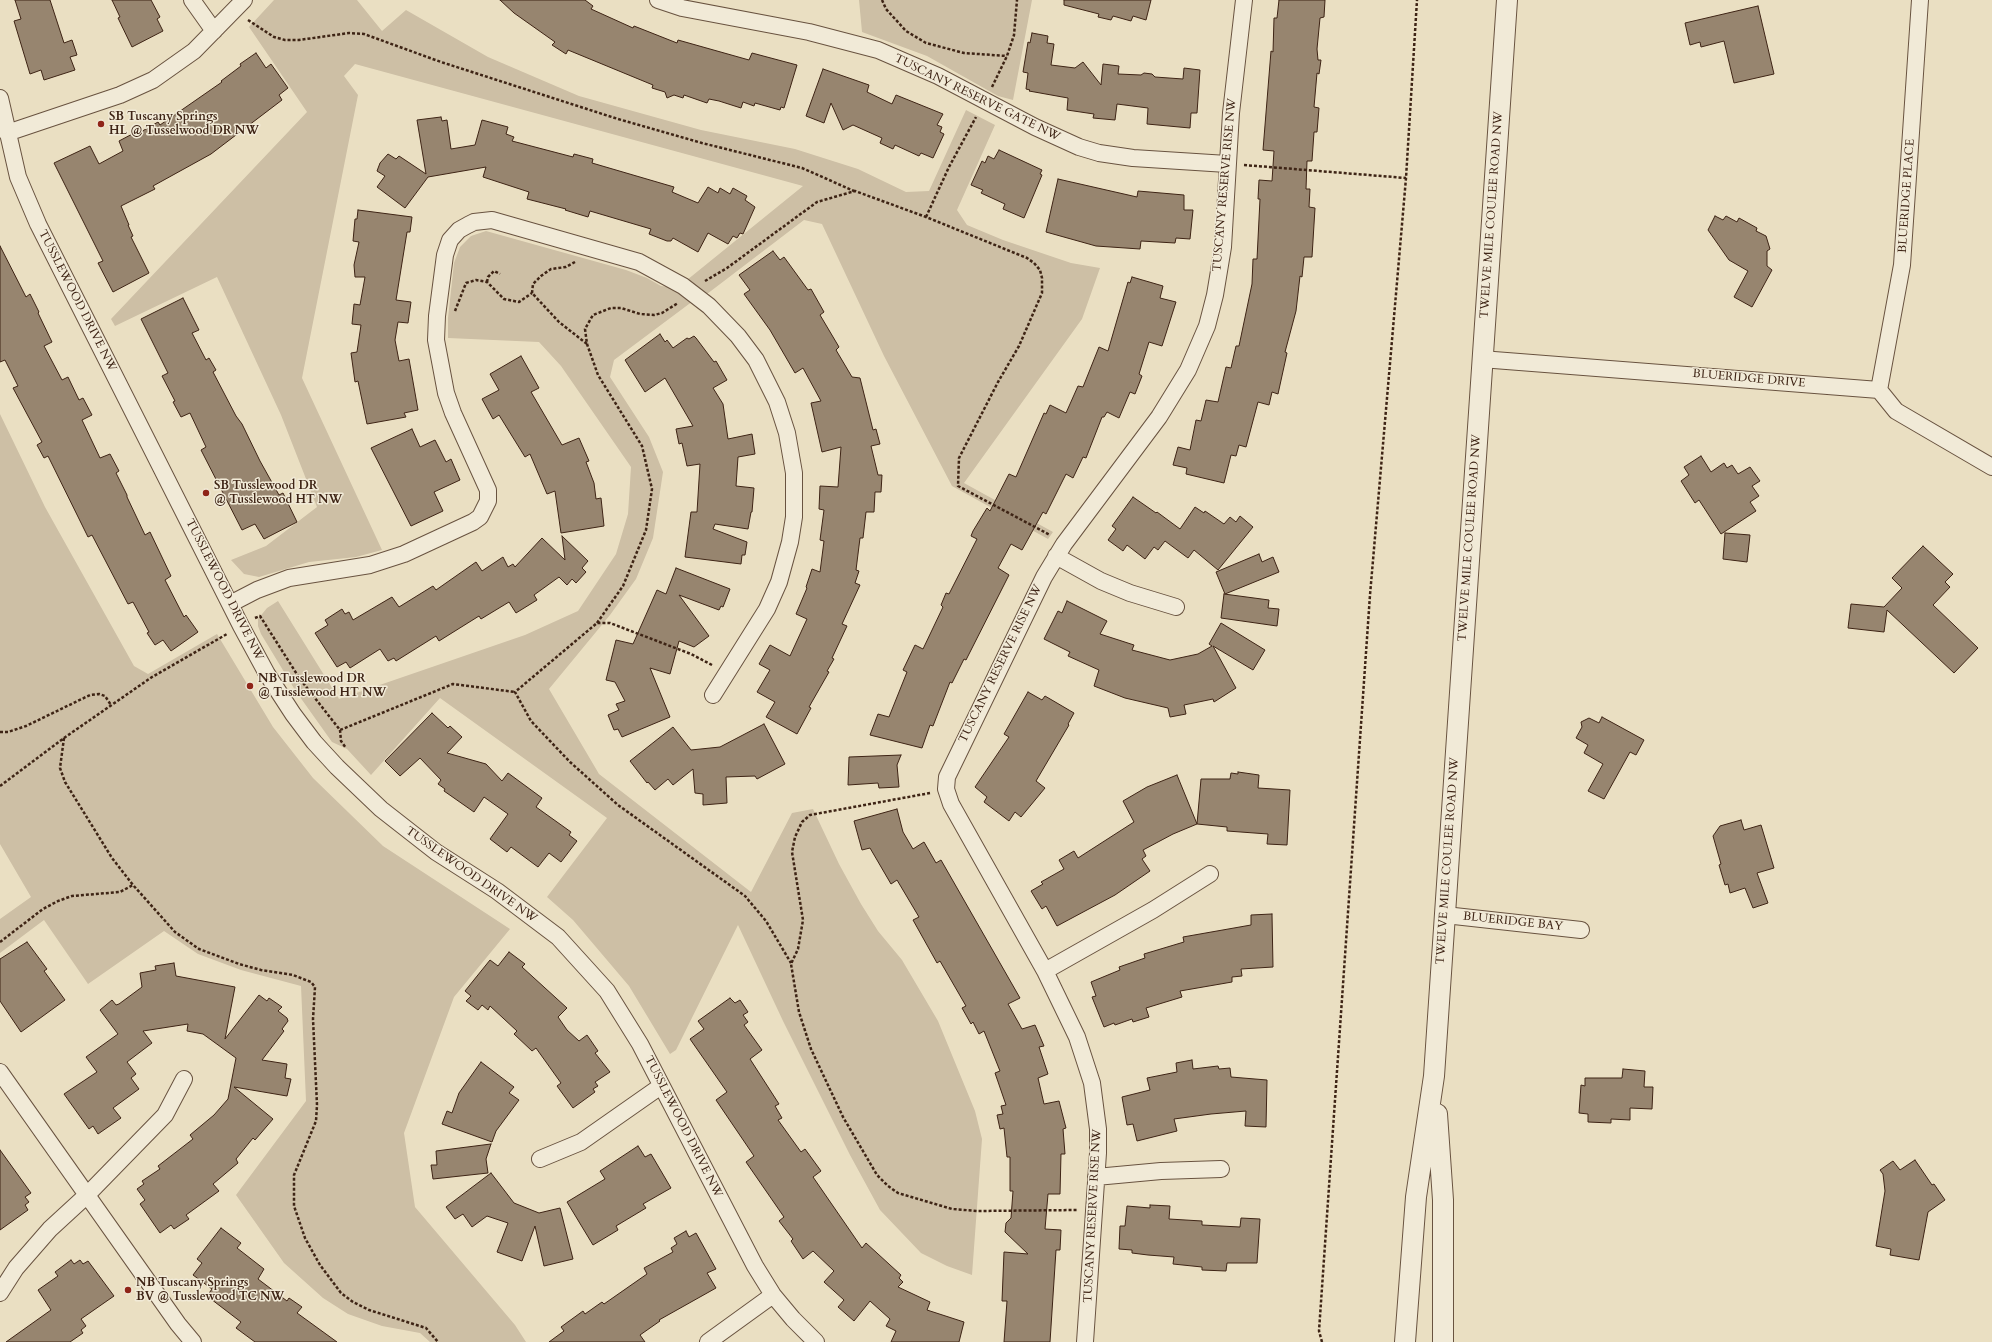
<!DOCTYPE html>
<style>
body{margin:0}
canvas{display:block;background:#eadfc2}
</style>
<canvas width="1992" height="1342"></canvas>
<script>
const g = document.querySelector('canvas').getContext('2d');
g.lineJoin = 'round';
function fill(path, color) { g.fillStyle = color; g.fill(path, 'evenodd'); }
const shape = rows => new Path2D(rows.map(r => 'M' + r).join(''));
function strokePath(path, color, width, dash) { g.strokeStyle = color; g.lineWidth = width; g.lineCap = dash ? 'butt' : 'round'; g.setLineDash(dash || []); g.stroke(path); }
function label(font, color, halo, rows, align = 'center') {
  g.font = font + ' Cardo,serif'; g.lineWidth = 3; g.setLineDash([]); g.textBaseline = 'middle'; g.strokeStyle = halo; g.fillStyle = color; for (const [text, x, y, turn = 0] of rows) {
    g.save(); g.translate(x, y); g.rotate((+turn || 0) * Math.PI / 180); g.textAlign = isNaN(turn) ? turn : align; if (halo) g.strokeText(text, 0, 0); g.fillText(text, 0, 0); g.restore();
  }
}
const green = shape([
 [274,0,357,0,382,31,406,10,488,57,579,96,701,130,795,149,858,169,906,192,929,191,966,110,995,125,957,210,967,225,1003,240,1071,263,1100,268,1082,319,964,483,1053,532,1048,539,952,486,884,356,822,224,804,220,707,294,687,280,803,186,355,64,344,76,358,95,302,378,382,550,356,557,309,562,259,577,244,574,231,560,266,546,317,507,281,415,217,277,115,326,111,319,307,112,249,27],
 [859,0,1032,0,1013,100,998,96,927,56,862,32],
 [486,231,626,270,647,278,661,286,670,287,693,301,614,360,610,377,649,437,663,472,653,538,636,579,610,615,549,689,599,774,751,892,792,813,813,809,839,864,861,904,878,931,902,960,938,1021,975,1111,982,1139,972,1275,947,1266,921,1253,880,1210,850,1155,783,1021,738,925,676,1050,670,1054,629,986,573,920,547,897,607,818,440,698,371,775,347,749,332,742,295,690,261,634,258,626,258,619,267,608,278,601,339,699,525,635,578,611,616,554,628,514,631,467,561,366,539,342,448,338,448,318,454,263,460,247,471,236],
 [0,414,45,507,134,666,148,674,217,634,273,727,313,778,383,846,510,929,454,997,404,1133,415,1207,515,1325,526,1342,430,1342,420,1333,382,1326,348,1314,323,1298,284,1263,236,1195,306,1101,301,986,241,970,198,954,164,931,88,984,44,920,0,953,0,919,31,897,0,844]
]);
const building = shape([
 [15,0,50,0,64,43,72,40,77,55,70,57,75,70,44,80,41,70,30,74,14,21,21,19,15,0],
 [112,0,151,0,160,17,157,19,163,31,132,47,118,18,120,17,112,0],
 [500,0,585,0,593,6,591,9,633,28,634,26,677,43,678,40,749,60,752,53,797,65,784,108,781,107,780,110,755,103,754,106,743,102,741,108,719,101,709,99,707,103,684,95,683,98,674,95,667,98,665,92,652,88,653,85,568,50,566,54,552,45,555,42,514,13,500,0],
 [1064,0,1151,0,1146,20,1133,16,1131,21,1113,16,1111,20,1098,17,1099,14,1064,5,1064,0],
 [1279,0,1325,0,1324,17,1320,18,1317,49,1318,60,1321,60,1319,74,1317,73,1314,107,1319,108,1317,132,1314,132,1312,161,1307,161,1306,189,1310,189,1309,207,1315,208,1312,257,1304,257,1302,277,1300,276,1296,311,1285,352,1287,353,1278,394,1272,392,1269,405,1258,402,1246,447,1239,445,1236,456,1231,455,1224,483,1186,474,1187,468,1173,465,1178,447,1190,450,1196,420,1201,421,1206,400,1218,402,1226,367,1231,368,1236,346,1239,346,1252,284,1253,259,1257,259,1260,199,1258,199,1259,180,1272,181,1274,151,1263,150,1271,51,1273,52,1274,18,1277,18,1279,0],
 [1758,6,1774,74,1734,83,1724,41,1701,47,1700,42,1690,45,1685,23,1758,6],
 [1032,33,1048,36,1047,43,1054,44,1051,65,1075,68,1083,62,1101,85,1103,64,1119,66,1118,74,1141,75,1144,73,1152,74,1155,77,1183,79,1184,68,1200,70,1197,113,1191,113,1190,128,1147,124,1148,108,1117,104,1115,120,1093,118,1094,114,1067,110,1068,98,1029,91,1030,90,1026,89,1028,73,1023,72,1028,42,1030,43,1032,33],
 [256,53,266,68,271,64,288,88,279,95,282,100,211,154,153,186,155,189,121,206,129,225,128,225,133,236,131,237,149,273,113,292,98,263,103,261,54,163,90,146,99,164,123,151,119,141,138,131,139,133,158,122,160,125,222,82,221,81,241,66,240,64,256,53],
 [823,69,869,85,867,92,892,104,896,95,943,114,937,125,942,127,940,132,944,134,933,158,921,153,919,156,895,145,893,149,880,143,882,138,853,125,843,130,831,103,824,123,806,116,823,69],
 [441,117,442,121,447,120,451,149,475,145,482,120,508,127,506,134,514,137,512,141,573,157,574,154,593,159,592,163,674,187,672,192,698,203,708,187,718,193,720,188,730,194,733,188,747,196,745,200,755,207,743,234,740,233,737,238,733,236,728,244,708,233,698,252,673,238,671,241,667,241,649,234,651,229,590,211,588,217,565,210,566,209,527,199,529,192,483,177,486,167,428,177,405,208,377,187,385,176,377,171,380,163,388,154,396,159,399,156,426,174,417,120,441,117],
 [999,150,1042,170,1040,174,1042,175,1024,218,1003,209,1005,204,981,193,983,190,971,185,982,161,985,163,988,156,994,159,999,150],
 [1058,179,1137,197,1138,191,1184,195,1184,210,1193,210,1190,239,1176,238,1175,243,1141,241,1140,249,1096,246,1046,232,1058,179],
 [358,210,412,217,410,232,407,232,396,300,411,302,408,323,398,322,395,340,399,361,409,359,418,410,404,413,406,417,367,424,358,381,355,382,351,353,357,352,361,325,352,324,354,304,360,305,365,277,355,277,354,265,359,242,353,241,355,219,357,219,358,210],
 [1715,216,1723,220,1726,216,1737,222,1739,218,1757,228,1756,231,1766,236,1770,249,1767,251,1767,266,1772,270,1752,307,1734,297,1748,271,1729,260,1708,230,1715,216],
 [0,246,26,297,30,294,39,312,38,313,52,342,44,346,62,380,68,377,79,400,83,398,92,415,82,420,100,458,110,454,119,471,116,473,127,495,127,497,145,535,150,532,171,576,165,580,184,617,186,615,198,632,171,651,163,640,155,645,147,633,149,632,133,602,128,604,92,535,88,537,48,456,44,458,37,445,42,442,13,388,18,386,5,360,0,362,0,246],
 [773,251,780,260,784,257,808,290,811,289,824,312,820,315,839,347,836,350,852,377,860,378,873,430,876,429,880,444,871,446,878,475,882,475,881,492,875,492,874,512,866,512,863,538,860,538,856,570,859,571,855,583,860,585,842,624,847,626,832,658,834,659,827,671,829,672,809,707,811,708,797,734,766,717,775,702,757,692,770,670,759,664,770,645,790,656,807,619,796,614,807,588,806,587,812,569,820,572,824,541,820,540,824,510,819,509,820,486,838,487,841,447,822,452,811,403,821,401,803,368,795,373,770,330,744,294,750,290,739,275,773,251],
 [1132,277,1163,286,1160,298,1176,302,1162,346,1149,342,1139,374,1142,376,1135,394,1130,392,1119,418,1107,412,1104,417,1102,417,1086,458,1083,457,1073,478,1066,474,1046,514,1043,512,1022,550,1011,544,998,568,1009,575,966,660,964,659,952,683,950,682,933,726,930,725,922,748,870,735,878,714,889,717,907,672,903,670,915,645,923,649,943,607,941,605,946,593,949,594,977,539,971,536,973,531,987,508,990,511,1009,474,1016,477,1044,413,1046,414,1050,405,1066,413,1078,386,1083,387,1099,347,1108,351,1128,282,1130,283,1132,277],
 [183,298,199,330,192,333,206,360,209,358,216,370,213,372,236,416,242,424,260,461,279,495,283,493,297,522,264,539,255,524,242,530,201,450,206,447,190,413,181,417,173,402,175,401,162,376,168,373,141,319,183,298],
 [660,334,665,342,667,340,673,348,687,338,689,339,694,336,696,338,714,362,716,361,727,380,713,388,723,404,728,439,752,434,755,454,738,457,736,486,754,488,752,512,751,512,748,529,715,524,713,529,747,542,745,555,742,555,741,564,685,557,691,512,697,512,700,464,687,466,682,443,679,444,676,429,693,426,665,378,645,392,625,360,660,334],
 [521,356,539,388,531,392,562,445,579,438,589,461,586,462,594,483,596,499,601,498,604,526,561,533,555,491,547,494,530,454,525,457,499,415,493,419,482,399,499,390,490,374,521,356],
 [412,429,420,447,435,440,446,462,451,459,460,480,434,492,443,511,411,526,371,448,412,429],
 [1701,456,1711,472,1724,463,1727,468,1732,465,1738,474,1750,467,1760,481,1752,486,1759,496,1750,502,1756,511,1721,534,1699,500,1695,503,1681,481,1689,475,1684,467,1701,456],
 [1133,497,1156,513,1157,512,1180,529,1195,507,1204,513,1205,511,1224,524,1230,517,1236,522,1240,516,1253,527,1218,570,1194,550,1188,558,1165,541,1158,550,1154,547,1145,559,1127,545,1123,551,1108,540,1116,529,1112,526,1133,497],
 [1725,533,1750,535,1747,562,1723,559,1725,533],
 [562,536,588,561,582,568,586,572,576,583,572,579,567,585,559,577,534,595,537,600,516,613,509,602,481,619,479,616,439,641,436,636,396,661,394,658,388,661,380,649,350,668,346,662,337,667,315,633,328,625,325,620,342,609,345,614,349,612,353,620,392,597,399,607,433,586,436,590,476,562,482,571,503,557,508,567,513,564,515,567,542,538,565,560,562,536],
 [1923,546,1953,574,1945,582,1950,587,1933,605,1978,648,1954,673,1887,610,1884,632,1848,628,1851,604,1884,607,1902,588,1892,578,1923,546],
 [1259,554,1262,562,1273,557,1279,572,1225,594,1216,572,1259,554],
 [676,568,730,589,723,607,721,606,719,610,679,595,709,636,694,647,679,641,670,674,650,668,670,717,622,737,618,729,614,730,608,715,619,710,616,704,625,701,615,682,606,680,616,640,633,644,657,590,666,594,676,568],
 [1224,594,1269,600,1268,608,1279,609,1277,626,1221,618,1224,594],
 [1067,601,1107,621,1100,634,1134,645,1132,650,1170,660,1198,654,1212,646,1209,644,1221,623,1265,650,1253,670,1213,646,1236,688,1214,702,1213,699,1184,705,1186,714,1170,717,1168,708,1125,698,1094,686,1099,670,1068,656,1070,652,1044,639,1058,611,1062,613,1067,601],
 [1028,692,1042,700,1045,696,1074,713,1068,724,1069,725,1036,781,1045,788,1021,817,1015,812,1009,821,984,802,987,797,975,787,1009,737,1004,734,1028,692],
 [432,713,448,728,450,726,462,737,447,753,486,764,502,781,508,773,542,798,536,807,571,832,569,835,577,841,561,862,549,853,538,867,511,847,507,852,490,839,508,814,484,797,474,812,444,791,445,789,438,784,441,780,420,758,400,776,385,761,432,713],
 [1602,717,1644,740,1636,755,1630,752,1604,799,1588,791,1603,764,1584,753,1588,745,1576,738,1582,727,1581,722,1589,718,1599,723,1602,717],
 [764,724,785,764,757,779,755,776,726,777,727,803,703,805,703,794,695,793,693,769,673,785,668,779,655,790,648,782,647,783,630,761,673,727,691,750,720,747,764,724],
 [901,755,897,765,899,787,879,788,878,783,848,785,849,757,901,755],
 [1238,772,1259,775,1258,788,1290,790,1287,845,1267,844,1268,834,1227,831,1227,827,1197,824,1201,779,1230,779,1231,773,1238,774,1238,772],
 [1177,775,1197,824,1173,834,1143,850,1146,856,1142,859,1150,871,1115,895,1057,926,1046,906,1042,909,1031,891,1043,884,1041,882,1064,869,1059,860,1074,851,1078,858,1134,822,1123,801,1147,787,1177,775],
 [897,809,903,832,913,849,924,842,936,863,941,860,1020,998,1008,1004,1022,1029,1035,1025,1044,1046,1039,1047,1048,1074,1038,1078,1044,1104,1059,1101,1066,1128,1063,1129,1065,1154,1061,1154,1060,1194,1048,1194,1045,1229,1061,1230,1060,1250,1056,1250,1050,1342,1004,1342,1007,1301,1002,1301,1004,1252,1028,1254,1005,1232,1006,1223,1011,1218,1013,1191,1010,1191,1010,1157,1007,1157,1004,1128,1000,1129,997,1115,1003,1114,1001,1106,1006,1105,995,1073,1000,1071,984,1031,979,1034,973,1022,971,1024,962,1008,966,1006,940,961,937,963,913,920,919,917,897,880,891,884,870,848,862,850,854,821,897,809],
 [1741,820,1744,830,1761,825,1774,868,1757,873,1768,903,1753,908,1745,888,1730,893,1728,884,1725,885,1719,865,1721,864,1713,836,1720,826,1741,820],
 [1272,914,1273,967,1241,969,1242,976,1232,977,1232,982,1180,991,1182,997,1146,1008,1149,1017,1133,1022,1132,1019,1115,1025,1114,1023,1104,1027,1092,997,1096,996,1091,982,1120,970,1119,967,1145,958,1144,954,1184,942,1183,937,1251,925,1251,915,1272,914],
 [27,942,47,969,44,971,65,1000,21,1032,0,1001,0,959,27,942],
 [509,952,525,964,522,967,567,1008,558,1017,567,1030,579,1041,587,1035,598,1051,595,1053,610,1072,595,1082,598,1086,593,1089,595,1092,573,1108,557,1086,561,1083,536,1048,532,1051,514,1034,517,1031,490,1006,488,1010,482,1005,478,1010,466,1001,471,996,465,991,490,960,498,966,509,952],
 [174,963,176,976,235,987,225,1039,259,995,267,1001,269,998,282,1007,278,1011,287,1018,288,1021,282,1029,284,1031,262,1060,287,1064,285,1078,291,1079,287,1096,234,1087,273,1119,255,1140,253,1138,236,1159,238,1163,213,1184,219,1191,186,1215,189,1219,174,1229,171,1225,160,1233,140,1204,145,1200,137,1189,144,1184,142,1181,160,1169,158,1166,193,1139,190,1135,214,1115,228,1099,236,1058,203,1034,187,1031,188,1024,143,1031,152,1043,127,1062,136,1074,131,1078,139,1089,113,1108,121,1118,98,1134,93,1126,89,1129,64,1094,97,1072,86,1057,118,1034,100,1010,112,1000,116,1005,119,1004,142,987,140,973,156,970,155,966,174,963],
 [730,998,735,1003,740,1000,748,1012,743,1015,748,1022,744,1025,762,1050,750,1059,779,1104,775,1106,782,1118,778,1120,801,1152,805,1149,821,1171,813,1177,862,1248,866,1243,901,1275,899,1278,903,1282,898,1287,930,1302,927,1310,964,1322,959,1342,891,1342,896,1331,886,1326,890,1319,870,1301,854,1321,838,1307,844,1300,824,1282,834,1271,813,1251,803,1259,791,1241,793,1239,779,1221,784,1217,746,1162,754,1156,716,1100,727,1092,690,1039,704,1029,698,1021,730,998],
 [1192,1060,1193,1069,1218,1066,1219,1069,1230,1068,1231,1077,1267,1080,1266,1127,1245,1126,1246,1111,1211,1114,1174,1119,1177,1131,1137,1141,1133,1124,1127,1125,1122,1097,1150,1090,1147,1078,1177,1072,1176,1063,1192,1060],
 [481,1062,514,1087,509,1093,519,1100,496,1131,492,1142,442,1124,447,1111,452,1113,459,1093,481,1062],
 [1623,1069,1645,1071,1644,1087,1653,1087,1652,1109,1630,1108,1630,1120,1611,1119,1611,1123,1588,1122,1588,1114,1579,1113,1581,1085,1585,1086,1585,1078,1622,1078,1623,1069],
 [491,1144,486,1159,488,1173,433,1179,431,1165,437,1165,436,1151,491,1144],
 [638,1146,645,1157,651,1154,671,1188,643,1204,646,1208,616,1226,618,1230,593,1245,567,1202,605,1179,600,1171,638,1146],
 [0,1150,31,1193,25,1197,29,1202,25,1205,28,1210,0,1230,0,1150],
 [1915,1160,1932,1185,1934,1184,1945,1200,1928,1212,1919,1260,1890,1255,1891,1249,1876,1246,1885,1191,1883,1174,1880,1170,1893,1161,1900,1170,1915,1160],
 [491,1173,514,1203,539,1213,560,1208,573,1259,544,1266,535,1226,522,1261,497,1252,508,1223,487,1216,472,1227,463,1214,455,1219,446,1207,491,1173],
 [1150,1205,1170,1206,1169,1219,1202,1221,1202,1225,1240,1227,1241,1218,1260,1219,1257,1263,1227,1263,1226,1271,1202,1270,1202,1267,1173,1264,1174,1257,1148,1255,1132,1253,1132,1250,1119,1249,1120,1226,1125,1226,1127,1206,1150,1208,1150,1205],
 [221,1228,241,1243,237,1248,264,1269,258,1279,287,1301,289,1298,302,1307,297,1313,337,1342,255,1342,236,1328,241,1322,207,1296,212,1289,193,1275,202,1263,197,1259,221,1228],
 [686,1231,689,1237,696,1233,716,1269,707,1273,716,1288,659,1320,660,1321,640,1335,645,1342,549,1342,564,1331,561,1327,583,1311,585,1314,602,1302,604,1304,647,1274,644,1268,673,1252,671,1248,677,1244,674,1238,686,1231],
 [71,1260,74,1264,80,1260,83,1264,88,1261,114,1296,81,1319,86,1326,81,1330,83,1333,70,1342,6,1342,51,1310,38,1290,58,1276,55,1272,71,1260]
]);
const path = shape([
 [882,0,886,9,906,31,926,43,964,53,1007,56],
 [248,20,274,37,285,40,299,40,349,33,364,34,441,62,618,119,702,143,802,168,854,191],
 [992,87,1007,56,1014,35,1017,0],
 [1244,165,1406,178],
 [926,217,949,167,976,117],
 [575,262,566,267,551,269,541,276,533,284,532,293,559,322,587,344],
 [705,281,727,268,817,202,855,191,926,217,1027,258,1034,263,1040,270,1042,278,1042,293,1019,346,998,382,959,458,958,486,1050,535],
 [487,282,488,277,494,271,500,274],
 [455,311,466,283,476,280,487,282,504,299,519,302,532,293],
 [255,618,260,616,300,679,340,730,453,684,515,692],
 [597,623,623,586,646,530,652,489,642,446,598,375,587,344,585,329,593,315,611,308,621,308,640,314,654,315,662,313,678,303],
 [712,665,691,654,610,623,597,623,515,692,531,721,570,762,618,805,745,896,766,921,791,963],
 [340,730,341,741,346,748],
 [0,732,8,732,26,726,90,695,99,694,105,696,111,705],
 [64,738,60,768,65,782,112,858,133,885,175,932,199,949,239,964,261,970,293,975,311,982,315,987,313,1019,317,1105,316,1121,294,1175,294,1206,305,1238,320,1265,341,1293,353,1302,369,1310,426,1328,438,1342],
 [0,786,64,738,152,677,227,634],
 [930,793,810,815,802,822,795,837,792,852,803,920,798,949,791,964,799,1012,811,1049,843,1117,877,1175,888,1186,898,1193,952,1209,978,1211,1077,1210],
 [0,942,43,909,58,901,72,896,120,892,133,885],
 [1322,1342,1319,1331,1370,595,1406,178,1417,0]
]);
const minor = shape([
 [192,0,214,31],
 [658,0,682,8,809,32,878,50,938,76,1035,127,1079,147,1099,153,1133,158,1227,164],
 [0,98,18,177,38,224,241,626,267,674,293,714,314,742,337,767,381,809,436,852,497,891,558,937,607,991,640,1044,755,1266,773,1295,793,1319,816,1342],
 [7,133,120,95,153,80,194,51,244,0],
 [1481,359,1879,390,1896,411,1992,467],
 [1879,390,1902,265,1920,0],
 [1056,556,1101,581,1130,593,1176,607],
 [230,604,257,590,289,578,370,565,404,554,473,522,480,517,488,501,488,490,453,413,446,393,436,340,437,316,445,255,450,240,459,230,468,225,474,222,492,220,639,262,683,286,709,306,738,336,756,360,777,402,787,433,794,473,794,517,790,542,779,582,767,609,713,695],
 [1445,915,1581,930],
 [1045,971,1153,910,1210,874],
 [0,1072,178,1324,193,1342],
 [540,1159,581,1142,661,1086],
 [1096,1177,1161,1171,1221,1169],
 [0,1293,16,1268,50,1229,87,1195,165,1115,184,1079],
 [708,1342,773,1295],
 [1085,1342,1098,1153,1098,1129,1092,1083,1077,1037,1045,971,951,804,946,789,947,777,1044,577,1064,544,1159,417,1188,370,1207,326,1215,295,1223,247,1231,113,1244,0]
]);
const tertiary = shape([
 [1437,1114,1443,1200,1443,1342],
 [1405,1342,1416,1197,1434,1076,1507,0]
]);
const markers = [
 [101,124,4,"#8f2418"],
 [206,493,4,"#8f2418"],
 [250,686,4,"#8f2418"],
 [128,1290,4,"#8f2418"]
];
const streetNames = [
 ["TUSCANY RESERVE GATE NW",977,98,26],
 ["TUSCANY RESERVE RISE NW",1225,185,-85],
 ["BLUERIDGE PLACE",1907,196,-86],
 ["TWELVE MILE COULEE ROAD NW",1492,215,-86],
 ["TUSSLEWOOD DRIVE NW",77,301,63],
 ["BLUERIDGE DRIVE",1749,379,5],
 ["TWELVE MILE COULEE ROAD NW",1470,538,-86],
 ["TUSSLEWOOD DRIVE NW",224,590,63],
 ["TUSCANY RESERVE RISE NW",1001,664,-64],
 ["TWELVE MILE COULEE ROAD NW",1448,861,-86],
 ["TUSSLEWOOD DRIVE NW",471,875,35],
 ["BLUERIDGE BAY",1513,922,6],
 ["TUSSLEWOOD DRIVE NW",683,1127,63],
 ["TUSCANY RESERVE RISE NW",1093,1216,-87]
];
const poiNames = [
 ["SB Tuscany Springs",109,117],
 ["HL @ Tusselwood DR NW",109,131],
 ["SB Tusslewood DR",214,486],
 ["@ Tusslewood HT NW",214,500],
 ["NB Tusslewood DR",258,679],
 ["@ Tusslewood HT NW",258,693],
 ["NB Tuscany Springs",136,1283],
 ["BV @ Tusslewood TC NW",136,1297]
];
fill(green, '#cdbfa5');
fill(building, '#97856f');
strokePath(building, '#3e2415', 1);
strokePath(minor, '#695340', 18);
strokePath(tertiary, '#695340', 22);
strokePath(path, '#3e2415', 2.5, [3, 2]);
strokePath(minor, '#f1ead7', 16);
strokePath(tertiary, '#f1ead7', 20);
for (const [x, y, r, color] of markers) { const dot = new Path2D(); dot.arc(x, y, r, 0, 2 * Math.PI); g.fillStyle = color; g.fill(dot); strokePath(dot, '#f1ead7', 1.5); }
label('12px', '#3e2415', '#f1ead7', streetNames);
label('bold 12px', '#3e2415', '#f1ead7', poiNames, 'left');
</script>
